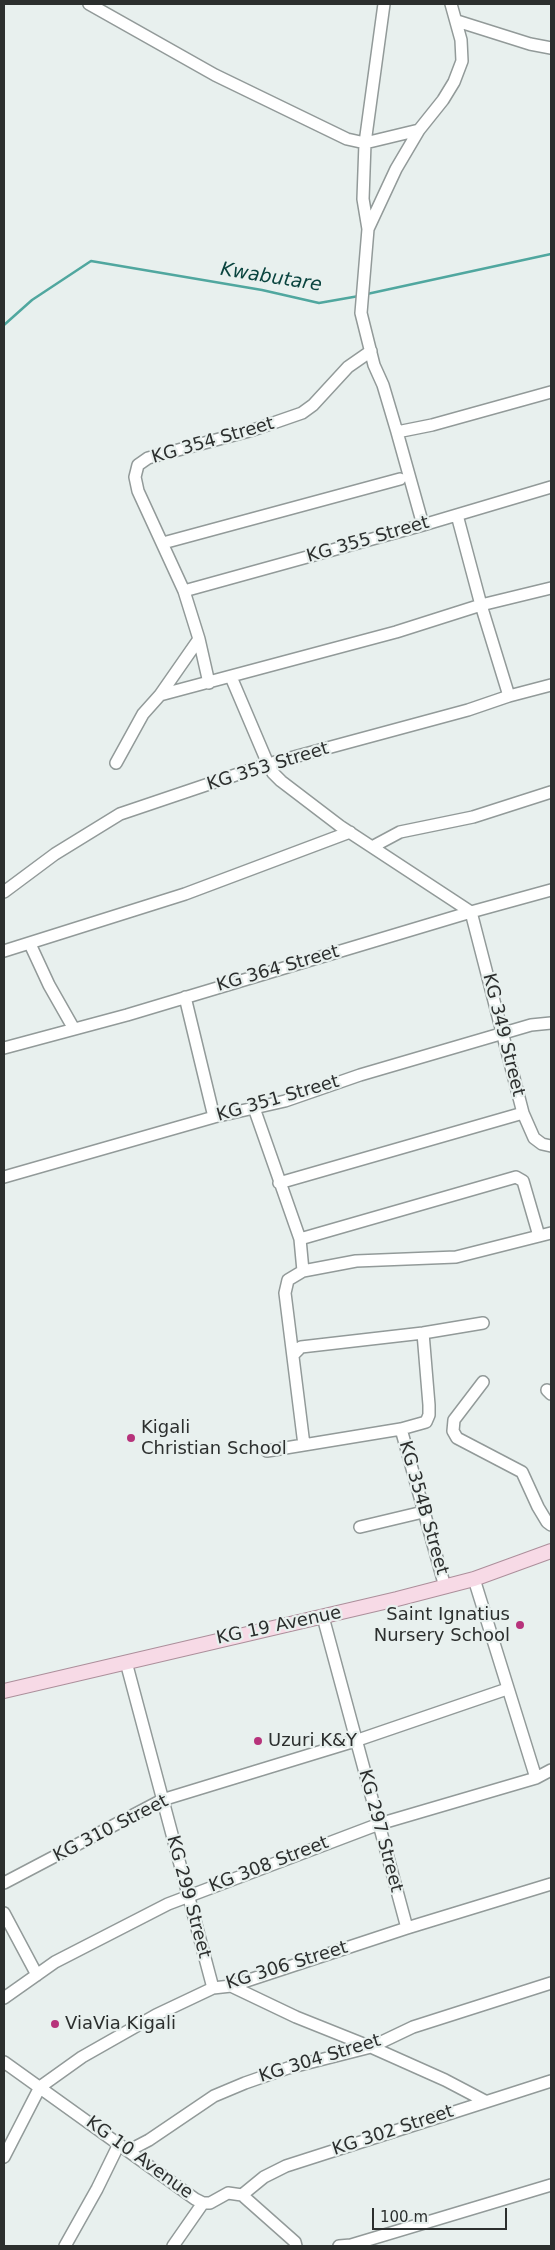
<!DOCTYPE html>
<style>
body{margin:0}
#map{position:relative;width:555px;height:2250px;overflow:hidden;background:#e8f0ee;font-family:"DejaVu Sans",sans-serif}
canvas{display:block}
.frame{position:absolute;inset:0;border:5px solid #2c2f2e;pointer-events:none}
.scale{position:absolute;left:372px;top:2208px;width:135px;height:22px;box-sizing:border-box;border:2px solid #2c2f2e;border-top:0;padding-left:6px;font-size:15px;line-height:18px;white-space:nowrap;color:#2c2f2e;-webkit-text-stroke:4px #e8f0ee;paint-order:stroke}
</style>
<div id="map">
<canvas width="555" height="2250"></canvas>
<div class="frame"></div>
<div class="scale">100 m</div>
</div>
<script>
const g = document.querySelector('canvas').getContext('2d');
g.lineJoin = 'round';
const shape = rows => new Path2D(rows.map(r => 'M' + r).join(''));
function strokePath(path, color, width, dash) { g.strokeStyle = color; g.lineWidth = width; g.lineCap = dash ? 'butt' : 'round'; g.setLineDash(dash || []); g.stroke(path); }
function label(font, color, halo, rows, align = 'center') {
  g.font = font + ' "DejaVu Sans",sans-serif'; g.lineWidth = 4.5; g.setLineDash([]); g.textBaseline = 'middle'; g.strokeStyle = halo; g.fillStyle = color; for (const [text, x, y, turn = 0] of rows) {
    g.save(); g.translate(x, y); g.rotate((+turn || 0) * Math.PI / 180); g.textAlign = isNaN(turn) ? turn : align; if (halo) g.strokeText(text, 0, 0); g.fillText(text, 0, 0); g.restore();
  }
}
const stream = shape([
 [367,294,551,254],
 [4,325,32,300,91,261,262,290,319,303,359,296]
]);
const minor = shape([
 [89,4,215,75,347,139,365,143,419,130],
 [451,4,461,40,462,61,454,82,443,100,419,130,396,169,368,229,361,313,374,365,383,385,397,432,432,425,551,392],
 [457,21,530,44,551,48],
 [368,229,363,199,365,143,384,4],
 [397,432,423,525],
 [457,515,481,605,509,696],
 [163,543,400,479],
 [184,591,423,525,551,487],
 [231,677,268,764,273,773,281,781,340,826,471,912,523,1113,534,1138,542,1144,551,1146],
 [209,683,199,639,184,591,138,491,135,477,138,465,148,458,253,430,302,413,313,405,348,367,371,351],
 [160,695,396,632,481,605,551,588],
 [116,763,143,714,160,695,199,639],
 [372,847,400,832,473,817,551,792],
 [4,892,55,854,120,814,268,764,468,710,509,696,551,685],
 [30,944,49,985,74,1029],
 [4,951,185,894,350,832],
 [185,997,214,1117],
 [4,1048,127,1015,471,912,551,890],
 [254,1108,300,1239,303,1271],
 [4,1177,214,1117,285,1101,360,1075,531,1025,551,1023],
 [279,1183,523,1113],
 [300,1239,516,1177,523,1181,539,1236],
 [294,1354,301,1347,423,1333,483,1323],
 [483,1382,454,1420,453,1431,457,1438,522,1472,538,1507,547,1522,551,1525],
 [547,1390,551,1394],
 [401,1429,445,1587],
 [304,1445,285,1293,288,1280,303,1271,356,1261,456,1257,551,1233],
 [267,1451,401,1429,426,1422,429,1415,429,1405,423,1333],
 [360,1527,423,1512],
 [474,1579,536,1778],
 [323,1617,407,1928],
 [126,1662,213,1988],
 [4,1883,162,1800,355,1741,507,1689],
 [4,1913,37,1975],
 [231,1986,296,2017,371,2047,445,2080,485,2101],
 [4,1998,55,1962,168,1904,379,1824,536,1778,551,1770],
 [4,2062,195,2199,203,2203,210,2203,228,2193,242,2195,295,2242,296,2246],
 [128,2151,149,2140,214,2096,245,2083,288,2068,371,2047,413,2027,551,1983],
 [4,2157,40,2087,82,2057,156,2015,213,1988,231,1986,407,1928,551,1884],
 [242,2195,264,2177,286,2166,551,2081],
 [65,2246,97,2189,119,2144],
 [173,2246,203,2203],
 [339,2246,351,2245,551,2185]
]);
const major = shape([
 [4,1691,397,1599,474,1579,551,1551]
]);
const markers = [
 [131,1438,5,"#b7337b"],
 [520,1625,5,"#b7337b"],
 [258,1741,5,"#b7337b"],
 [55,2024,5,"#b7337b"]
];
const streetNames = [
 ["KG 354 Street",213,441,-16],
 ["KG 355 Street",368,540,-16],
 ["KG 353 Street",268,767,-17],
 ["KG 364 Street",278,969,-16],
 ["KG 349 Street",503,1035,76],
 ["KG 351 Street",278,1099,-16],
 ["KG 354B Street",423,1508,74],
 ["KG 19 Avenue",279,1626,-12],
 ["KG 310 Street",111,1829,-27],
 ["KG 297 Street",380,1831,75],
 ["KG 308 Street",269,1865,-21],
 ["KG 299 Street",188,1897,75],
 ["KG 306 Street",287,1966,-17],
 ["KG 304 Street",320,2059,-17],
 ["KG 302 Street",393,2131,-18],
 ["KG 10 Avenue",139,2158,36]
];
const poiNames = [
 ["Kigali",141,1428],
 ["Christian School",141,1449],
 ["Saint Ignatius",510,1615,"right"],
 ["Nursery School",510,1636,"right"],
 ["Uzuri K&Y",268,1741],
 ["ViaVia Kigali",65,2024]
];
const waterNames = [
 ["Kwabutare",271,278,9]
];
strokePath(stream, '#50a79f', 2.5);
strokePath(minor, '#929a99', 14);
strokePath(major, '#ac8f9b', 16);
strokePath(minor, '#fff', 11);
strokePath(major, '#f7dae6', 14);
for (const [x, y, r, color] of markers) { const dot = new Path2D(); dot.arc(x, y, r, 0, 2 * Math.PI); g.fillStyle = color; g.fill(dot); strokePath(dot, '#e8f0ee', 2); }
label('18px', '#2c2f2e', '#e8f0ee', streetNames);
label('18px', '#2c2f2e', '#e8f0ee', poiNames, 'left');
label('italic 19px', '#0a443f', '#e8f0ee', waterNames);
</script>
